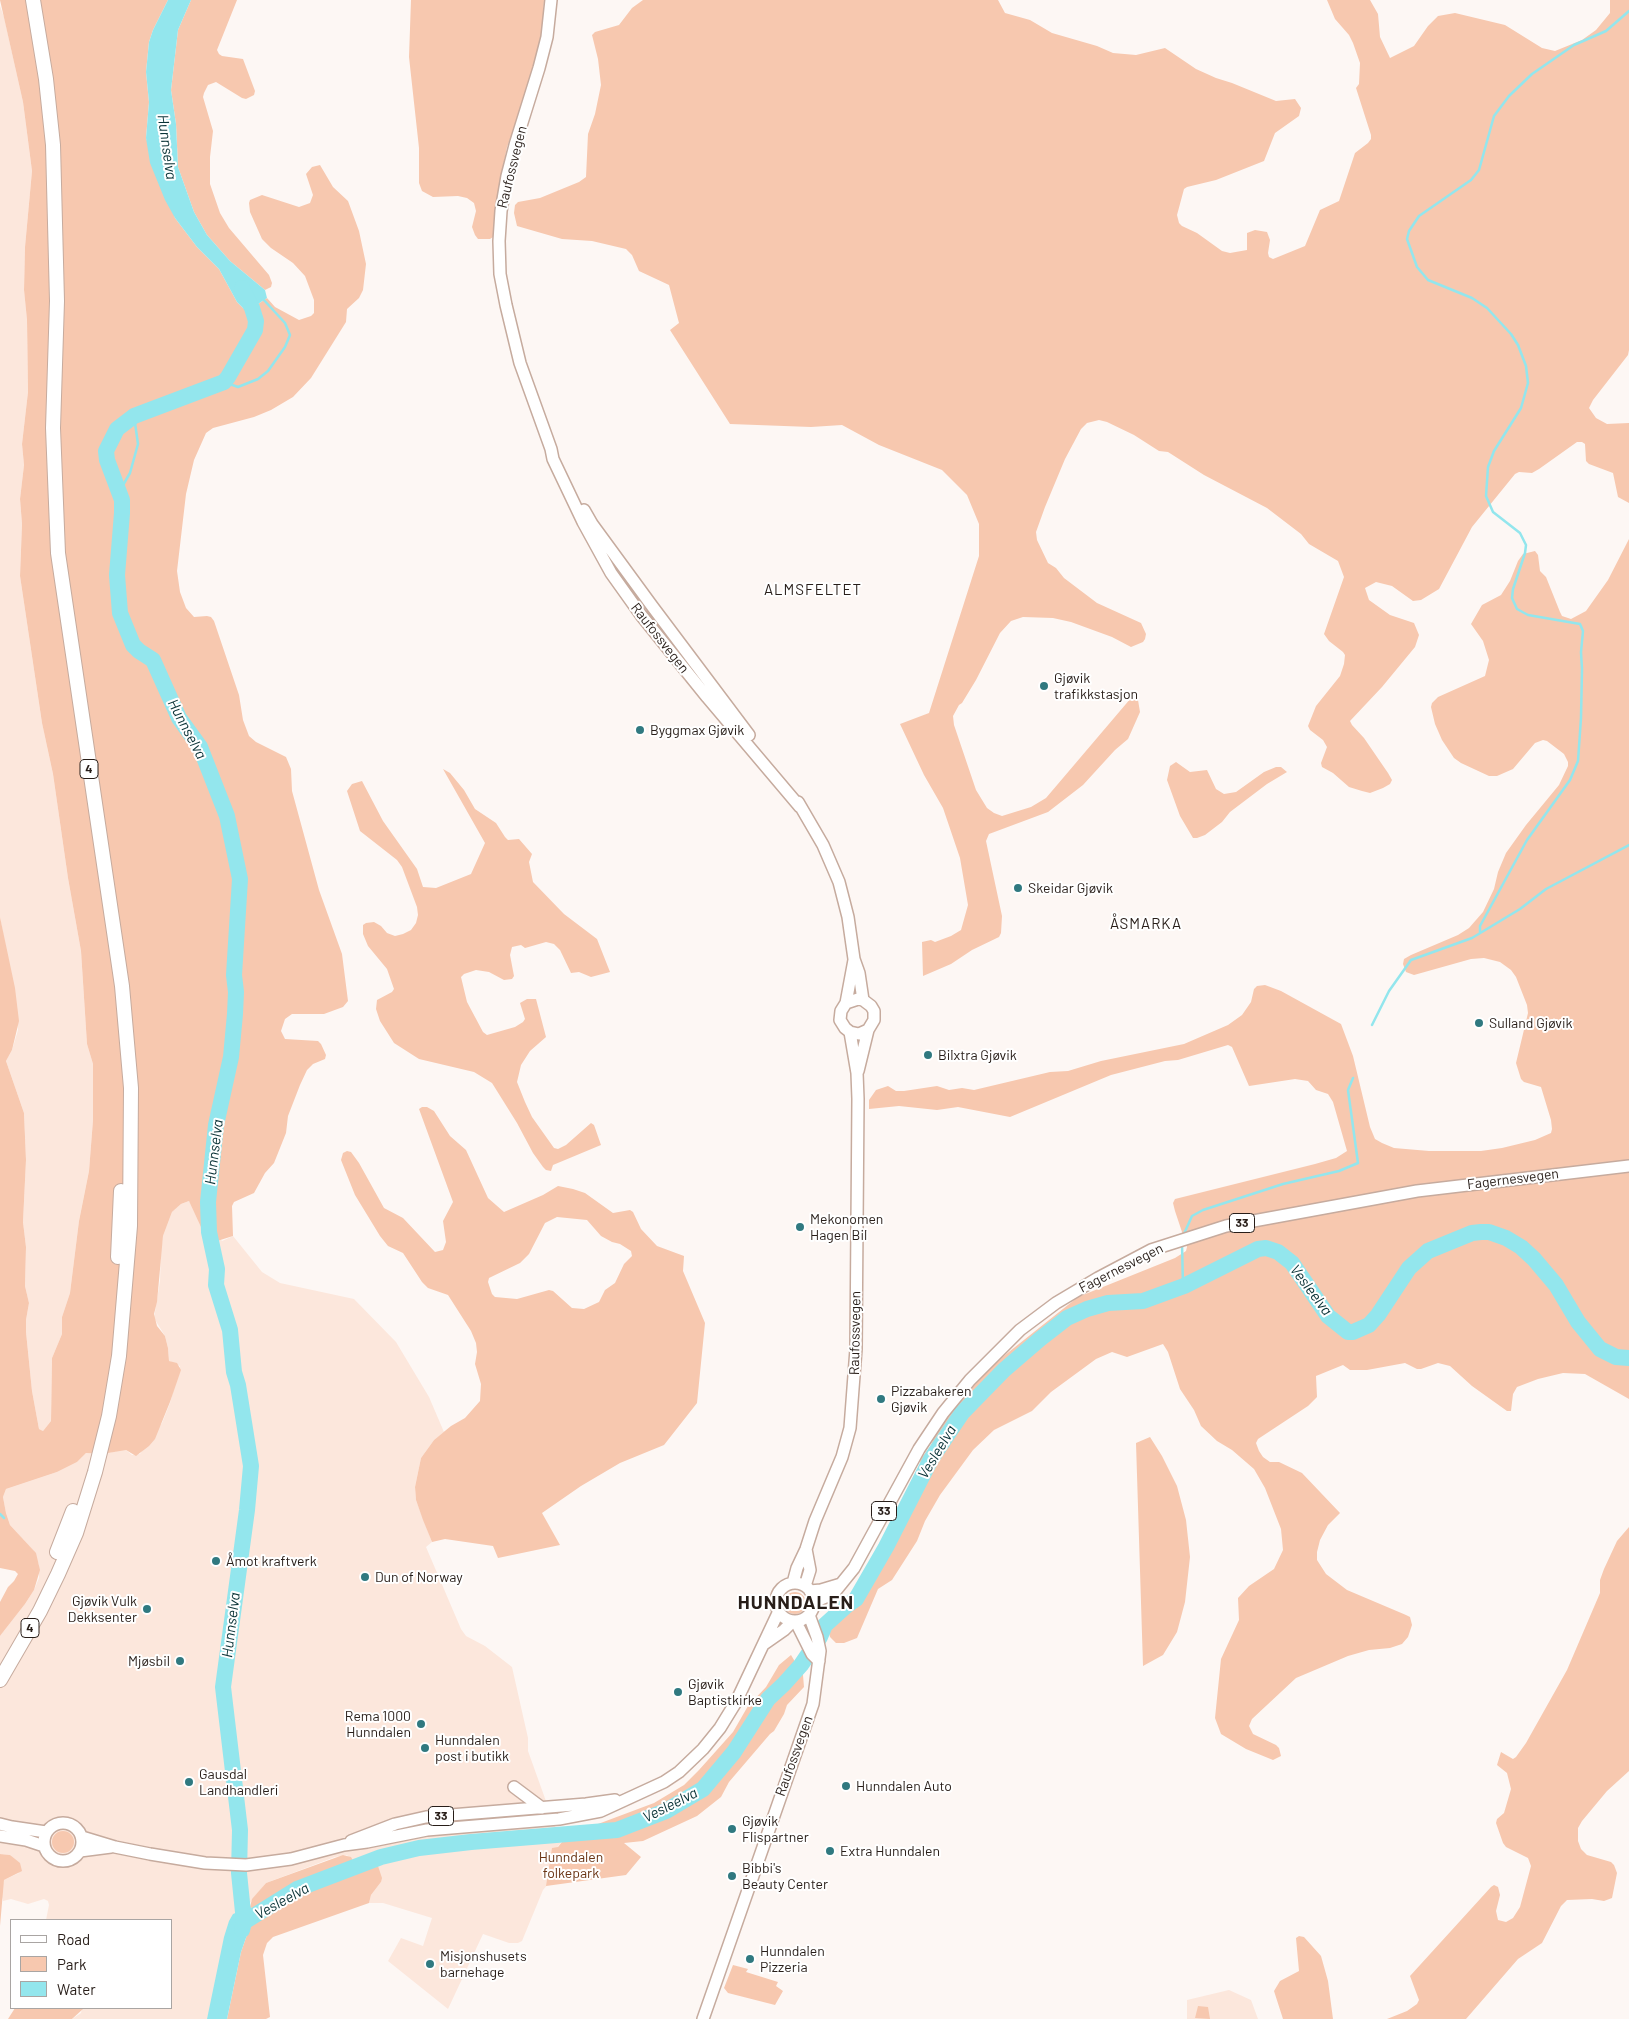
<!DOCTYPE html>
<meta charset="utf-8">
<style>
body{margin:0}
#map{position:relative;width:1629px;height:2019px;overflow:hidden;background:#fdf7f4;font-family:Barlow,sans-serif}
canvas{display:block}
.legend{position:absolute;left:10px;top:1919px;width:162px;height:90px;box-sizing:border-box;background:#fff;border:1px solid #a9a5a3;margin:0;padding:6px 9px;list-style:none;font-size:15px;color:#281e19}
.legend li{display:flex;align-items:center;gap:10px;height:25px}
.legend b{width:25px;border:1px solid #a9a5a3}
</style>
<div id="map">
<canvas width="1629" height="2019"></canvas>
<ul class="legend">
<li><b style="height:6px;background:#fff"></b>Road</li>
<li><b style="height:14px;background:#f7c8af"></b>Park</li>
<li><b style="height:14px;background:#93e6ed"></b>Water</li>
</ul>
</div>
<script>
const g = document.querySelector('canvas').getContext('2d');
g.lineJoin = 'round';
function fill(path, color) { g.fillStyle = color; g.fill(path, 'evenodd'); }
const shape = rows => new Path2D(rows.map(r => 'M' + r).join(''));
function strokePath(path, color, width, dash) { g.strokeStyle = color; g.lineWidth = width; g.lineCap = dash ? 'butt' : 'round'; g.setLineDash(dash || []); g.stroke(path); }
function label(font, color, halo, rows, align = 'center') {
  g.font = font + ' Barlow,sans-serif'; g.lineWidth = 4; g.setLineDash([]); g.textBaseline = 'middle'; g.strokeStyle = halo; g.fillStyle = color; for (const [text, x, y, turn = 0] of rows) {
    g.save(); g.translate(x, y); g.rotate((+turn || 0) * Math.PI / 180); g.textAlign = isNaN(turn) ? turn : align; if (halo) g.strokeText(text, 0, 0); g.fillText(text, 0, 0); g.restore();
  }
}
const built = shape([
 [0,6,4,17,23,102,32,171,25,247,24,290,27,320,28,392,22,444,24,465,20,499,22,524,20,576,42,723,53,774,68,878,81,951,87,1044,93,1064,93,1120,89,1171,79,1221,70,1293,62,1317,62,1334,52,1358,51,1421,43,1431,39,1429,32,1391,26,1332,26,1320,29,1303,25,1286,26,1247,23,1222,26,1160,24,1113,6,1061,12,1050,18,1030,17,1009,0,917],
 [189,1201,222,1241,233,1236,262,1272,280,1283,354,1299,396,1342,429,1397,444,1432,434,1440,421,1458,415,1487,416,1500,432,1542,426,1547,461,1629,466,1636,485,1646,512,1667,528,1738,528,1751,561,1843,558,1846,549,1883,543,1890,522,1941,518,1943,509,1943,460,1926,483,1934,448,2009,388,1961,401,1938,423,1946,432,1918,383,1903,369,1903,371,1895,381,1882,357,1868,347,1855,335,1857,266,1883,250,1903,250,1907,242,1909,207,2019,72,2019,81,2013,82,2008,171,2008,171,1920,46,1920,49,1905,48,1901,44,1899,28,1904,11,1899,3,1901,1,1892,4,1880,19,1873,10,1855,0,1854,0,1636,25,1604,34,1590,39,1578,39,1565,33,1550,10,1525,6,1513,3,1497,6,1489,57,1472,77,1462,86,1453,102,1454,122,1450,126,1450,132,1455,140,1454,162,1423,170,1403,180,1366,169,1361,168,1348,165,1336,154,1318,160,1281,161,1251,163,1236,172,1212,181,1204],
 [1229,1990,1251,2000,1258,2019,1187,2019,1187,2000]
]);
const green = shape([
 [0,0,168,0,153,30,149,42,146,72,149,102,146,138,175,218,197,247,219,269,237,302,245,310,252,308,267,298,275,307,299,320,311,316,314,313,314,300,305,276,293,263,271,248,262,239,250,212,249,203,250,200,262,195,299,207,310,203,313,195,306,174,312,167,320,165,333,187,348,201,359,231,366,264,363,290,359,298,347,309,346,322,311,378,293,397,271,410,254,417,213,428,206,433,194,460,186,494,177,571,180,592,186,608,194,617,207,616,211,617,214,621,239,695,243,720,249,736,256,742,286,757,291,769,292,791,319,890,342,954,348,1001,343,1007,324,1014,292,1014,285,1019,281,1031,285,1039,318,1041,321,1044,326,1055,325,1059,313,1064,307,1070,300,1085,288,1116,286,1133,274,1163,265,1173,254,1193,234,1202,232,1206,233,1236,214,1242,207,1240,189,1201,181,1204,172,1212,163,1236,157,1302,154,1314,157,1326,165,1336,168,1348,169,1361,177,1363,181,1370,170,1402,155,1439,149,1446,136,1456,126,1450,102,1454,86,1453,77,1462,57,1472,6,1489,3,1497,6,1513,10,1525,36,1553,40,1570,34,1590,25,1604,0,1636,0,1602,8,1587,14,1581,18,1574,15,1571,0,1568,0,917,15,988,19,1021,12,1050,6,1061,24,1113,26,1160,23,1222,26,1247,25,1286,29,1303,26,1320,26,1332,32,1391,39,1429,43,1431,51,1421,52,1358,62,1334,62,1317,70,1293,79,1221,89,1171,93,1120,93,1064,87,1044,81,951,68,878,53,774,42,723,20,576,22,524,20,499,24,465,22,444,28,392,27,320,24,290,25,247,32,171,23,102],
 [191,0,237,0,217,50,219,54,222,56,243,59,255,91,254,95,246,99,242,98,216,82,208,85,204,93,203,97,213,131,210,157,210,184,220,213,229,228,269,275,272,283,271,287,265,290,230,261,207,235,194,212,178,167,176,124,171,90,178,30],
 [411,0,544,0,543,25,538,51,524,102,507,147,500,181,493,237,490,239,478,239,475,235,472,227,476,211,474,203,467,198,458,196,433,197,422,191,419,183,419,148,409,57],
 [643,0,998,0,1005,13,1030,20,1052,33,1097,46,1113,53,1136,55,1165,48,1196,69,1216,78,1232,83,1276,101,1295,99,1301,108,1299,116,1275,133,1264,161,1216,180,1187,187,1184,189,1177,215,1179,223,1182,226,1197,233,1222,251,1230,253,1247,250,1247,233,1255,230,1267,232,1270,240,1268,253,1269,257,1273,259,1305,246,1320,210,1339,201,1355,153,1368,143,1371,139,1371,135,1356,88,1359,84,1360,63,1353,43,1349,35,1335,19,1327,0,1370,0,1378,14,1380,37,1390,58,1414,46,1428,26,1438,16,1455,13,1505,25,1542,48,1555,51,1582,40,1596,30,1610,13,1610,0,1629,0,1629,350,1628,355,1593,400,1589,408,1596,418,1607,424,1629,423,1629,503,1618,497,1613,473,1589,464,1586,461,1585,444,1582,442,1577,442,1539,469,1532,473,1519,472,1515,474,1472,527,1439,589,1421,600,1413,601,1392,586,1376,582,1365,588,1369,600,1390,615,1414,623,1419,635,1415,647,1382,687,1350,721,1352,725,1364,738,1388,773,1392,780,1390,784,1383,788,1370,793,1362,791,1349,787,1333,773,1322,767,1321,763,1327,747,1323,740,1310,730,1308,726,1316,706,1340,676,1344,664,1345,655,1343,652,1329,641,1324,634,1344,577,1338,561,1309,544,1301,534,1267,508,1204,475,1168,452,1159,451,1134,435,1107,422,1099,420,1087,423,1081,429,1065,459,1045,507,1036,532,1037,540,1048,563,1056,568,1064,578,1097,603,1141,623,1146,634,1145,639,1143,642,1131,647,1112,637,1071,622,1053,618,1023,617,1011,621,1000,633,976,680,962,703,959,705,953,716,954,725,976,790,987,808,994,813,1002,816,1031,807,1046,798,1131,698,1135,697,1138,700,1140,712,1128,739,1115,750,1083,785,1048,812,989,834,986,841,1002,916,1001,933,999,937,972,950,951,964,923,976,922,942,931,940,935,942,951,936,961,930,968,905,960,858,943,808,924,775,900,724,929,713,979,556,979,524,967,495,942,470,879,445,842,425,811,427,730,424,670,330,679,323,669,285,639,271,632,255,626,249,592,241,562,239,517,226,514,213,515,205,518,202,540,198,579,182,586,177,588,134,595,114,601,85,598,59,592,35,595,32,619,25,632,8],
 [1629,539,1629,1399,1585,1374,1563,1373,1538,1379,1517,1387,1513,1394,1511,1411,1507,1411,1472,1386,1450,1366,1438,1363,1421,1369,1417,1369,1405,1363,1367,1370,1350,1370,1343,1365,1316,1376,1317,1397,1308,1406,1258,1439,1256,1443,1259,1451,1263,1457,1270,1462,1279,1462,1302,1473,1340,1513,1328,1525,1320,1540,1317,1552,1317,1560,1326,1574,1347,1590,1406,1615,1410,1617,1412,1625,1408,1637,1402,1644,1390,1648,1369,1650,1348,1656,1296,1678,1252,1719,1249,1726,1253,1734,1276,1745,1279,1748,1281,1756,1273,1760,1246,1749,1221,1734,1215,1718,1221,1659,1239,1620,1238,1598,1249,1586,1274,1569,1283,1550,1281,1529,1265,1488,1254,1469,1232,1450,1217,1441,1201,1426,1194,1410,1180,1389,1168,1352,1163,1344,1127,1357,1112,1352,1096,1359,1051,1392,1032,1411,994,1430,973,1450,940,1495,925,1521,917,1541,892,1580,878,1589,857,1638,844,1643,836,1643,830,1637,828,1629,848,1613,886,1557,924,1489,924,1473,920,1461,922,1457,930,1447,937,1431,955,1408,986,1372,1005,1355,1078,1297,1175,1258,1186,1251,1187,1247,1175,1211,1173,1203,1175,1199,1315,1164,1336,1158,1347,1151,1333,1102,1328,1094,1316,1090,1308,1081,1295,1079,1249,1086,1232,1047,1228,1045,1178,1060,1165,1061,1111,1075,1010,1117,958,1107,937,1110,899,1106,869,1109,869,1100,876,1090,888,1086,896,1091,904,1091,937,1086,949,1090,962,1088,974,1090,1050,1072,1068,1071,1101,1061,1184,1044,1228,1025,1242,1015,1251,1002,1254,989,1257,986,1265,985,1281,991,1341,1024,1353,1056,1370,1127,1375,1139,1382,1143,1394,1148,1429,1151,1481,1151,1502,1148,1535,1140,1551,1133,1552,1129,1551,1120,1541,1087,1524,1082,1521,1079,1516,1063,1528,1013,1527,1005,1516,977,1511,970,1500,962,1484,958,1471,959,1414,975,1406,972,1403,964,1404,959,1411,955,1458,935,1469,928,1483,912,1494,889,1498,872,1506,853,1526,825,1559,785,1568,766,1568,762,1564,754,1547,741,1543,740,1535,743,1513,769,1497,776,1489,776,1461,763,1454,758,1442,740,1435,724,1431,707,1432,703,1438,697,1485,676,1489,660,1483,641,1471,624,1482,605,1501,595,1510,581,1518,561,1523,554,1535,551,1538,555,1540,571,1546,577,1560,612,1562,616,1571,619,1586,611,1608,580],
 [1176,762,1190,772,1207,770,1216,789,1224,794,1236,792,1264,772,1276,767,1281,767,1287,772,1267,784,1230,812,1222,822,1205,835,1197,838,1193,838,1180,816,1167,780,1170,766],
 [443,769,450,773,464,790,475,809,496,823,505,837,508,840,519,839,532,854,529,862,533,882,564,914,597,939,610,972,591,977,579,972,571,973,560,950,554,944,546,942,525,948,521,945,512,947,510,955,514,976,512,979,504,980,489,972,476,970,464,974,461,977,467,1002,483,1032,487,1035,515,1027,523,1022,525,1019,520,1003,527,999,536,999,546,1037,530,1051,521,1065,517,1082,525,1102,532,1117,554,1148,558,1149,566,1145,591,1123,594,1125,601,1145,553,1165,551,1171,546,1170,543,1167,533,1153,517,1123,492,1083,474,1072,419,1059,394,1043,380,1021,376,1009,377,1000,392,992,394,989,387,969,368,946,363,934,363,925,366,923,374,922,381,926,387,933,395,936,403,934,411,930,416,923,418,915,417,907,402,867,397,860,360,831,347,791,352,784,362,781,383,821,417,869,423,887,436,888,471,874,485,843],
 [422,1107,427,1107,434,1111,450,1136,466,1150,488,1198,504,1212,543,1195,558,1186,573,1189,585,1193,613,1213,630,1210,633,1212,641,1229,657,1246,684,1256,683,1271,705,1323,697,1403,664,1445,620,1463,581,1486,542,1513,560,1545,498,1558,493,1546,445,1539,432,1542,423,1520,416,1500,415,1487,421,1458,434,1440,451,1426,465,1418,480,1401,481,1384,475,1364,477,1352,476,1343,471,1331,448,1295,428,1288,422,1282,403,1253,388,1246,380,1236,355,1195,341,1160,343,1153,347,1151,351,1152,359,1163,384,1208,403,1218,435,1252,443,1250,446,1242,443,1221,453,1202,419,1109],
 [557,1217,587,1220,601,1236,612,1242,620,1244,631,1251,632,1256,624,1264,615,1283,605,1290,599,1302,584,1309,572,1308,553,1291,549,1290,517,1299,495,1297,492,1294,488,1282,489,1278,520,1263,529,1254,545,1223],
 [1150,1437,1162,1456,1177,1486,1186,1520,1190,1557,1185,1602,1177,1632,1163,1655,1143,1666,1136,1443],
 [1629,1527,1629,1771,1607,1791,1582,1821,1578,1828,1578,1841,1581,1849,1587,1855,1611,1862,1614,1865,1617,1873,1612,1898,1604,1901,1592,1899,1567,1900,1561,1906,1542,1943,1518,1959,1466,2019,1387,2019,1407,2011,1417,2004,1419,2000,1410,1976,1491,1887,1494,1885,1498,1887,1500,1895,1496,1911,1498,1920,1506,1922,1513,1918,1520,1907,1531,1866,1528,1858,1506,1847,1503,1843,1496,1823,1497,1819,1504,1813,1511,1789,1507,1773,1497,1765,1501,1752,1513,1759,1516,1757,1526,1743,1567,1670,1600,1593,1600,1580,1604,1569,1617,1541],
 '784 1603a11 11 0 1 1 22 0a11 11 0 1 1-22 0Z',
 [791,1655,803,1675,804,1687,787,1705,784,1714,774,1731,770,1734,729,1782,721,1797,697,1816,643,1841,624,1843,641,1857,626,1875,546,1886,552,1848,558,1847,566,1837,574,1833,654,1803,684,1785,699,1770,733,1732,748,1706,766,1687,779,1665],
 '52 1842a11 11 0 1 1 22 0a11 11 0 1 1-22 0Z',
 [0,1854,10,1855,20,1863,22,1871,4,1880,0,1926],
 [343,1855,351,1857,357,1868,378,1866,382,1878,381,1882,371,1895,369,1903,273,1937,267,1943,263,1955,270,2017,266,2019,227,2019,241,1952,247,1935,252,1924,262,1917,259,1912,250,1907,252,1899,266,1883],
 [1299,1936,1304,1937,1321,1956,1328,1981,1333,2019,1283,2019,1274,1991,1280,1981,1299,1971,1296,1938],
 [733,1965,748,1969,746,1972,778,1982,776,1986,783,1991,775,2005,728,1993,724,1988],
 [1198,2006,1208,2007,1210,2019,1195,2018],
 [15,2008,82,2008,83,2009,72,2019,8,2019]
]);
const water = shape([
 [168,0,191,0,178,30,171,90,176,124,178,167,194,212,207,235,230,261,265,290,267,298,252,308,245,310,237,302,219,269,197,247,175,218,165,200,150,163,146,138,149,102,146,72,149,42,153,30],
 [250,1907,259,1912,262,1917,252,1924,247,1935,241,1952,227,2019,207,2019,224,1937,229,1921,233,1914]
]);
const stream = shape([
 [224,382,238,387,258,379,268,371,285,347,290,335,285,323,263,299],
 [119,492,130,473,138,444,134,416],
 [1480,933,1480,926,1527,840,1570,780,1578,761,1581,718,1582,669,1581,652,1583,631,1580,624,1528,615,1517,609,1512,598,1513,589,1525,553,1526,545,1520,533,1493,512,1486,496,1488,467,1494,451,1521,408,1528,383,1526,366,1518,345,1511,334,1487,308,1472,298,1428,280,1417,267,1407,239,1409,231,1419,216,1471,180,1479,170,1494,116,1509,96,1532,74,1574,45,1606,31,1629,11],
 [1372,1025,1389,991,1411,960,1472,938,1520,909,1546,889,1629,845],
 [1183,1236,1192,1216,1203,1210,1283,1184,1339,1171,1358,1163,1348,1090,1353,1078],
 [1182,1244,1183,1286],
 [0,1514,4,1518]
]);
const river = shape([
 [244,1922,297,1889,381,1857,419,1848,471,1842,617,1830,666,1811,703,1789,734,1752,768,1699,784,1684,801,1665,820,1637,825,1625,846,1606,856,1599,886,1547,931,1459,962,1413,1004,1370,1040,1339,1067,1318,1087,1309,1108,1303,1143,1301,1184,1286,1258,1249,1266,1248,1278,1252,1292,1263,1328,1316,1348,1332,1353,1332,1369,1325,1378,1315,1409,1268,1428,1251,1472,1233,1481,1232,1489,1232,1506,1238,1521,1247,1534,1259,1556,1285,1578,1322,1600,1349,1616,1357,1629,1358],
 [242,1930,244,1922,239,1873,240,1830,223,1687,247,1510,251,1466,238,1385,234,1372,230,1330,216,1285,217,1269,209,1232,208,1202,216,1125,231,1057,235,1014,236,992,234,975,240,879,227,816,200,747,179,718,153,660,139,651,133,645,120,613,117,575,122,513,122,500,107,460,106,451,117,429,134,416,224,382,228,377,255,330,256,321,252,308,242,288]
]);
const major = shape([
 [551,0,547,37,539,68,515,145,507,176,501,211,499,241,500,274,506,305,520,363,551,449,553,459,583,522,611,573,641,615,707,697,800,807],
 [584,510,592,524,652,606,749,735],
 [798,802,823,845,839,882,848,917,854,959,859,973,863,1000],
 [846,1003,858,999,863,1000,871,1006,874,1011,874,1020,868,1030,859,1034,850,1032,845,1028,840,1020,841,1011,846,1003,854,960],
 [858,1071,868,1030],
 '776 1602a19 19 0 1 1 38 0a19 19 0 1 1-38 0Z',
 [793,1583,797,1568,806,1549,815,1521,842,1457,850,1428,856,1349,858,1099,857,1073,850,1032],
 [805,1586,810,1570,806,1549],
 [810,1591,821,1590,841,1584],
 [814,1602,833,1594,854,1568,919,1449,943,1413,970,1380,1020,1330,1056,1303,1098,1278,1151,1250,1226,1226,1417,1191,1629,1166],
 [796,1622,812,1654,819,1661],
 [764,1644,784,1630,792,1622],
 [514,1787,542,1808],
 '44 1842a19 19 0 1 1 38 0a19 19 0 1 1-38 0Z',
 [0,1824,12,1827,46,1832],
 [0,1836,26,1840,44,1846],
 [82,1837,115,1847,150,1854,205,1863,246,1865,291,1859,344,1845,367,1842,427,1830,559,1819,601,1811,664,1782,679,1772,703,1749,720,1728,736,1702,778,1613],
 [351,1841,395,1824,426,1817,586,1804,615,1800],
 [80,1851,111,1847],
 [703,2019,813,1704,820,1651,817,1637,809,1615]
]);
const highway = shape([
 [118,1257,121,1191],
 [57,1552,73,1511],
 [0,1680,40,1611,58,1574,76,1533,95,1472,109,1416,119,1356,130,1226,131,1088,122,986,58,553,53,428,57,301,53,145,46,79,33,0]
]);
const markers = [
 [1044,686,5,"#307980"],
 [640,730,5,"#307980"],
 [1018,888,5,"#307980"],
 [1479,1023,5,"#307980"],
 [928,1055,5,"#307980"],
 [800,1227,5,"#307980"],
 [881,1399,5,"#307980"],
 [216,1561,5,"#307980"],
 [365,1577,5,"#307980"],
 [147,1609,5,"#307980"],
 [180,1661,5,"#307980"],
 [678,1692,5,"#307980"],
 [421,1724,5,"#307980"],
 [425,1748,5,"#307980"],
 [189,1782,5,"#307980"],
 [846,1786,5,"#307980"],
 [732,1829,5,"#307980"],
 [830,1851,5,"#307980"],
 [732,1876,5,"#307980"],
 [750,1959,5,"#307980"],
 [430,1964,5,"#307980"]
];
const shields = [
 [89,769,18],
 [1242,1223,25],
 [884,1511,25],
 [30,1628,18],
 [441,1816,25]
];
const shieldNames = [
 ["4",89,769],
 ["33",1242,1223],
 ["33",884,1511],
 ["4",30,1628],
 ["33",441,1816]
];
const streetNames = [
 ["Raufossvegen",512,167,-76],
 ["Raufossvegen",660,638,52],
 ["Fagernesvegen",1513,1179,-7],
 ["Fagernesvegen",1121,1268,-27],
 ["Raufossvegen",855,1333,-89],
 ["Raufossvegen",794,1756,-70]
];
const poiNames = [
 ["Gjøvik",1054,678],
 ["trafikkstasjon",1054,694],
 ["Byggmax Gjøvik",650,730],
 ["Skeidar Gjøvik",1028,888],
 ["Sulland Gjøvik",1489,1023],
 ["Bilxtra Gjøvik",938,1055],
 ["Mekonomen",810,1219],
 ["Hagen Bil",810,1235],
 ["Pizzabakeren",891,1391],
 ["Gjøvik",891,1407],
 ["Åmot kraftverk",226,1561],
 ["Dun of Norway",375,1577],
 ["Gjøvik Vulk",137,1601,"right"],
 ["Dekksenter",137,1617,"right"],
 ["Mjøsbil",170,1661,"right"],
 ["Gjøvik",688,1684],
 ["Baptistkirke",688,1700],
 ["Rema 1000",411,1716,"right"],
 ["Hunndalen",411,1732,"right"],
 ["Hunndalen",435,1740],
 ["post i butikk",435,1756],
 ["Gausdal",199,1774],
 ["Landhandleri",199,1790],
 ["Hunndalen Auto",856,1786],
 ["Gjøvik",742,1821],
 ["Flispartner",742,1837],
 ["Extra Hunndalen",840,1851],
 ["Bibbi's",742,1868],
 ["Beauty Center",742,1884],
 ["Hunndalen",760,1951],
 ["Pizzeria",760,1967],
 ["Misjonshusets",440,1956],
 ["barnehage",440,1972]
];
const parkNames = [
 ["Hunndalen",571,1857],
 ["folkepark",571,1873]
];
const waterNames = [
 ["Hunnselva",167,147,82],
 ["Hunnselva",187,729,62],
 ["Hunnselva",214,1152,-83],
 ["Vesleelva",1311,1290,53],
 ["Vesleelva",937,1452,-59],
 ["Hunnselva",231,1625,-83],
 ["Vesleelva",670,1805,-27],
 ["Vesleelva",282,1901,-29]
];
const neighbourhoodNames = [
 ["ALMSFELTET",813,590],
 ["ÅSMARKA",1146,924]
];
const districtNames = [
 ["HUNNDALEN",796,1603]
];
fill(built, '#fce7dc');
fill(green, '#f7c8af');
fill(water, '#93e6ed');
strokePath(stream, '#93e6ed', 2.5);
strokePath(river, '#93e6ed', 16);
strokePath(major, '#c6ab9e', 14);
strokePath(highway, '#c6ab9e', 16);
strokePath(major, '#fff', 11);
strokePath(highway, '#fff', 14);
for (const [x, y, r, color] of markers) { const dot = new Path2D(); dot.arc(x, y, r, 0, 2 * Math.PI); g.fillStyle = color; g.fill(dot); strokePath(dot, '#fff', 2); }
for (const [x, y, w] of shields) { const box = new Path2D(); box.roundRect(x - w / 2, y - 9.5, w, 19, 4); g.fillStyle = '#fff'; g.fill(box); strokePath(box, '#281e19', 1); }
label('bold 12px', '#281e19', null, shieldNames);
label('14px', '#281e19', '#fff', streetNames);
label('14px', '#281e19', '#fff', poiNames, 'left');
label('14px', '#693313', '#fff', parkNames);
label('italic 15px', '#093236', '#fff', waterNames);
g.letterSpacing = '1px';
label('15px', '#281e19', '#fff', neighbourhoodNames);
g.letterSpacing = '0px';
g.letterSpacing = '1px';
label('bold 19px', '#281e19', '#fff', districtNames);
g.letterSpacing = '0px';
</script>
